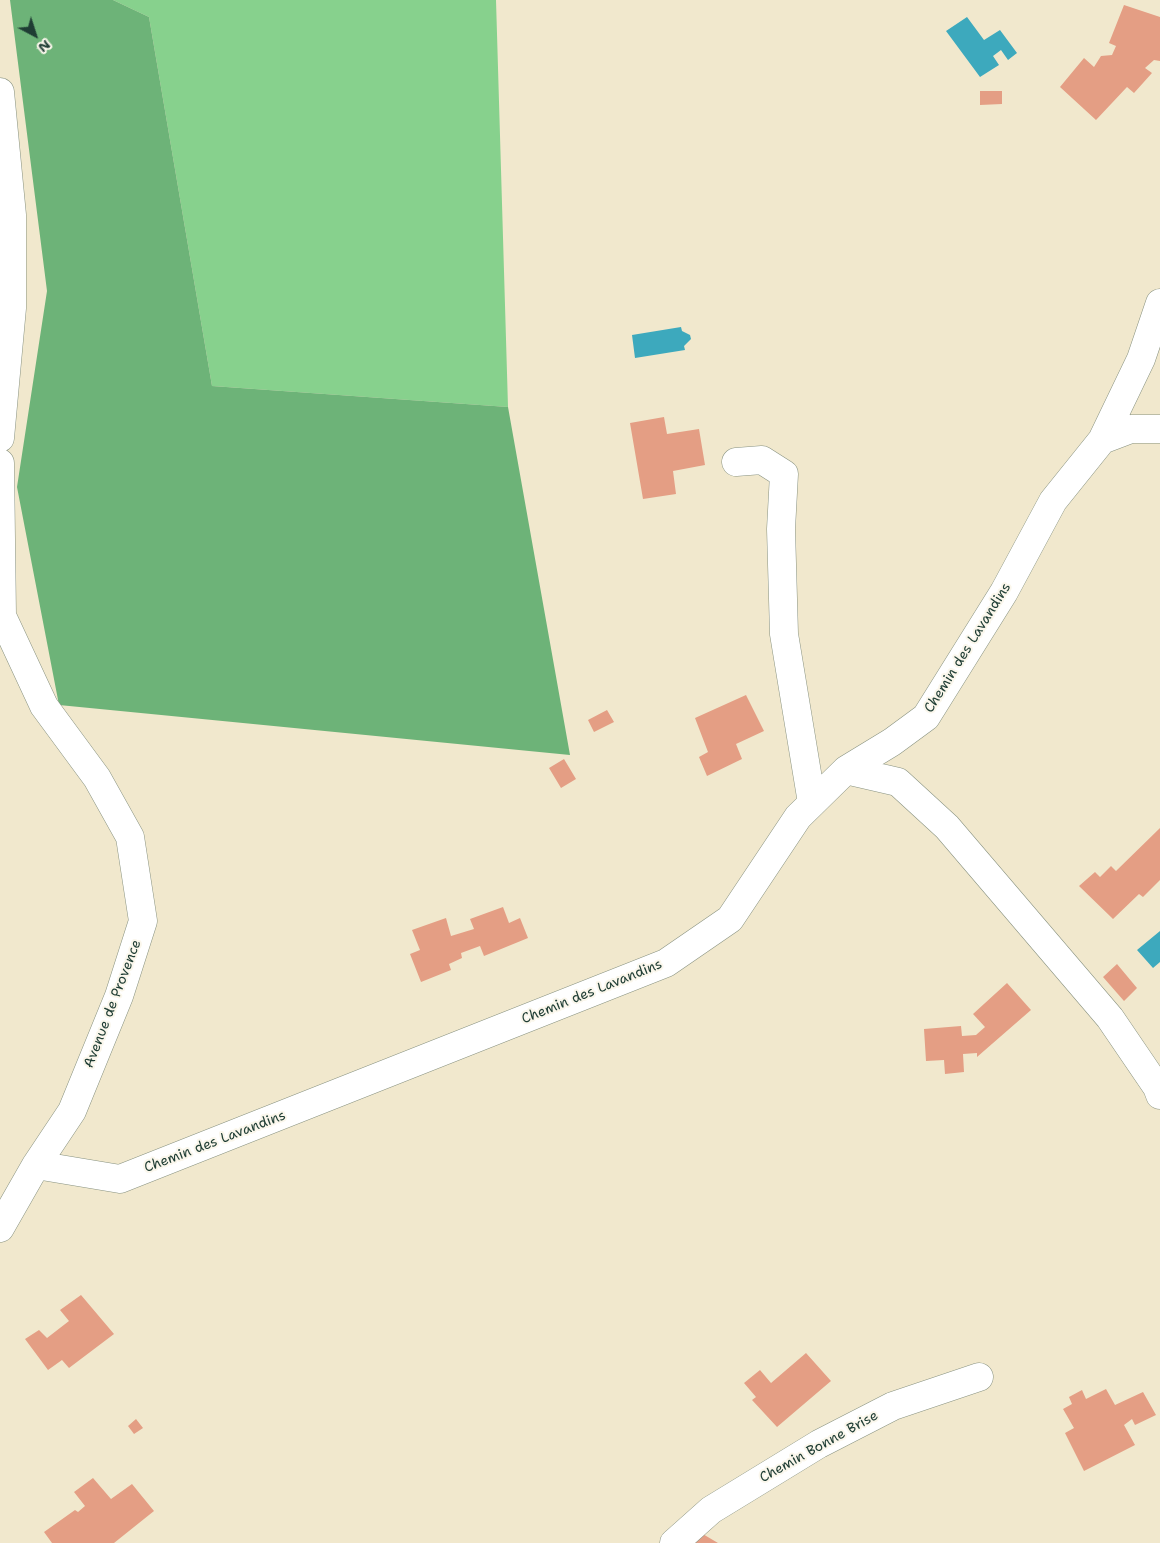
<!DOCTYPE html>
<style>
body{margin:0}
#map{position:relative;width:1160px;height:1543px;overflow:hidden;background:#f1e8cd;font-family:"Shantell Sans",sans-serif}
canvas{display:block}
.north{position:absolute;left:10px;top:10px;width:50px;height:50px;-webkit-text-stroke:4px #fbf7ec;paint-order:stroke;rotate:140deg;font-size:14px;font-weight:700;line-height:20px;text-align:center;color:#1f3d34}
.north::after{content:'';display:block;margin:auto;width:18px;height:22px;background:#1f3d34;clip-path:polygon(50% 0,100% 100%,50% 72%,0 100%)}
</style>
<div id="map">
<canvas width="1160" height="1543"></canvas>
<div class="north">N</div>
</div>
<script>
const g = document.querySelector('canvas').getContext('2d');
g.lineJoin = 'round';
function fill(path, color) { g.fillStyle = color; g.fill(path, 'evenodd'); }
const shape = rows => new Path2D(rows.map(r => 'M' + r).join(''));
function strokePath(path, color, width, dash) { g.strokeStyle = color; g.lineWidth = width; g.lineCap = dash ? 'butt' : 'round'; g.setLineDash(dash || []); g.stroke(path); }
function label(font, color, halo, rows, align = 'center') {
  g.font = font + ' "Shantell Sans",sans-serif'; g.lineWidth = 4; g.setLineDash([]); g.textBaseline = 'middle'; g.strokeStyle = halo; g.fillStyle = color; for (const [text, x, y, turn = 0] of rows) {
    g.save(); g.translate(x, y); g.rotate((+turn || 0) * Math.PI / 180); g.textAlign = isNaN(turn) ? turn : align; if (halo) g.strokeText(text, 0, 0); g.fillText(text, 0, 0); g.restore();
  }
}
const green = shape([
 [113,0,496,0,508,407,212,386,149,17]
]);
const forest = shape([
 [10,0,113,0,149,17,212,386,508,407,570,755,59,705,17,487,47,291]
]);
const water = shape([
 [967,17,984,40,1000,30,1017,53,1008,60,1001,50,993,56,999,65,980,77,946,31],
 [681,327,682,331,690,335,691,339,684,346,685,350,635,358,632,335],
 [1160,931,1160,962,1153,968,1137,950]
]);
const building = shape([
 [1124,5,1160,17,1160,61,1154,60,1145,68,1152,73,1134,93,1127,87,1096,120,1060,87,1084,58,1094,67,1101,56,1112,55,1116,46,1109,43],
 [980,91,1002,91,1002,104,980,105],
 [664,417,667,434,699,429,705,465,673,471,676,494,643,499,630,423],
 [746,695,764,731,736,744,742,759,707,776,699,757,708,752,695,718],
 [607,710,614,722,594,732,588,720],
 [564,759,576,779,561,788,549,768],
 [1160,828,1160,880,1143,897,1139,894,1113,919,1079,886,1095,872,1100,877,1111,866,1116,871],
 [503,907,509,923,520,918,528,938,484,956,480,946,461,953,462,958,449,964,451,970,421,982,410,954,420,950,412,930,446,918,451,936,474,929,470,919],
 [1117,964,1137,988,1124,1001,1103,977],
 [1007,983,1031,1010,977,1057,977,1053,963,1054,964,1072,945,1074,944,1060,926,1061,924,1029,961,1026,962,1036,976,1035,985,1027,973,1014],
 [81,1295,114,1334,69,1368,62,1360,48,1370,25,1339,39,1330,47,1338,69,1321,60,1310],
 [806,1353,831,1381,777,1427,752,1400,756,1397,744,1383,760,1370,771,1383],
 [1106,1389,1115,1405,1143,1392,1156,1415,1135,1425,1132,1419,1124,1425,1135,1445,1084,1471,1065,1433,1074,1428,1063,1409,1072,1404,1069,1397,1082,1390,1086,1399],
 [136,1419,143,1428,134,1434,128,1426],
 [93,1478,111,1499,132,1484,154,1511,114,1543,52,1543,44,1532,75,1510,78,1512,85,1506,74,1492],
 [696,1530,718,1543,696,1543,690,1539]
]);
const minor = shape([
 [0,92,12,215,12,308,0,438],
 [1102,440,1141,359,1160,303],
 [736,462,762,460,784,474,781,529,784,634,812,803],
 [0,463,2,616,44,706,97,778,130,837,143,921,119,996,72,1111,36,1165,0,1228],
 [846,770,898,782,947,827,1110,1018,1157,1087,1160,1095],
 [36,1165,120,1179,666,963,730,919,798,817,846,770,892,742,926,717,1004,592,1053,501,1102,440,1131,429,1160,429],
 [674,1543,711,1510,819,1444,893,1406,979,1377]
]);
const streetNames = [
 ["Chemin des Lavandins",968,648,-58],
 ["Chemin des Lavandins",592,992,-22],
 ["Avenue de Provence",113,1004,-69],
 ["Chemin des Lavandins",215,1142,-21],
 ["Chemin Bonne Brise",819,1447,-29]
];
fill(green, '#87d18d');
fill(forest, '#6db378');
fill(water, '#3da9bd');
fill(building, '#e49e84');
strokePath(minor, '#889280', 29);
strokePath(minor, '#fff', 28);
label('14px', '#1f3d34', '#fbf7ec', streetNames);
</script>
